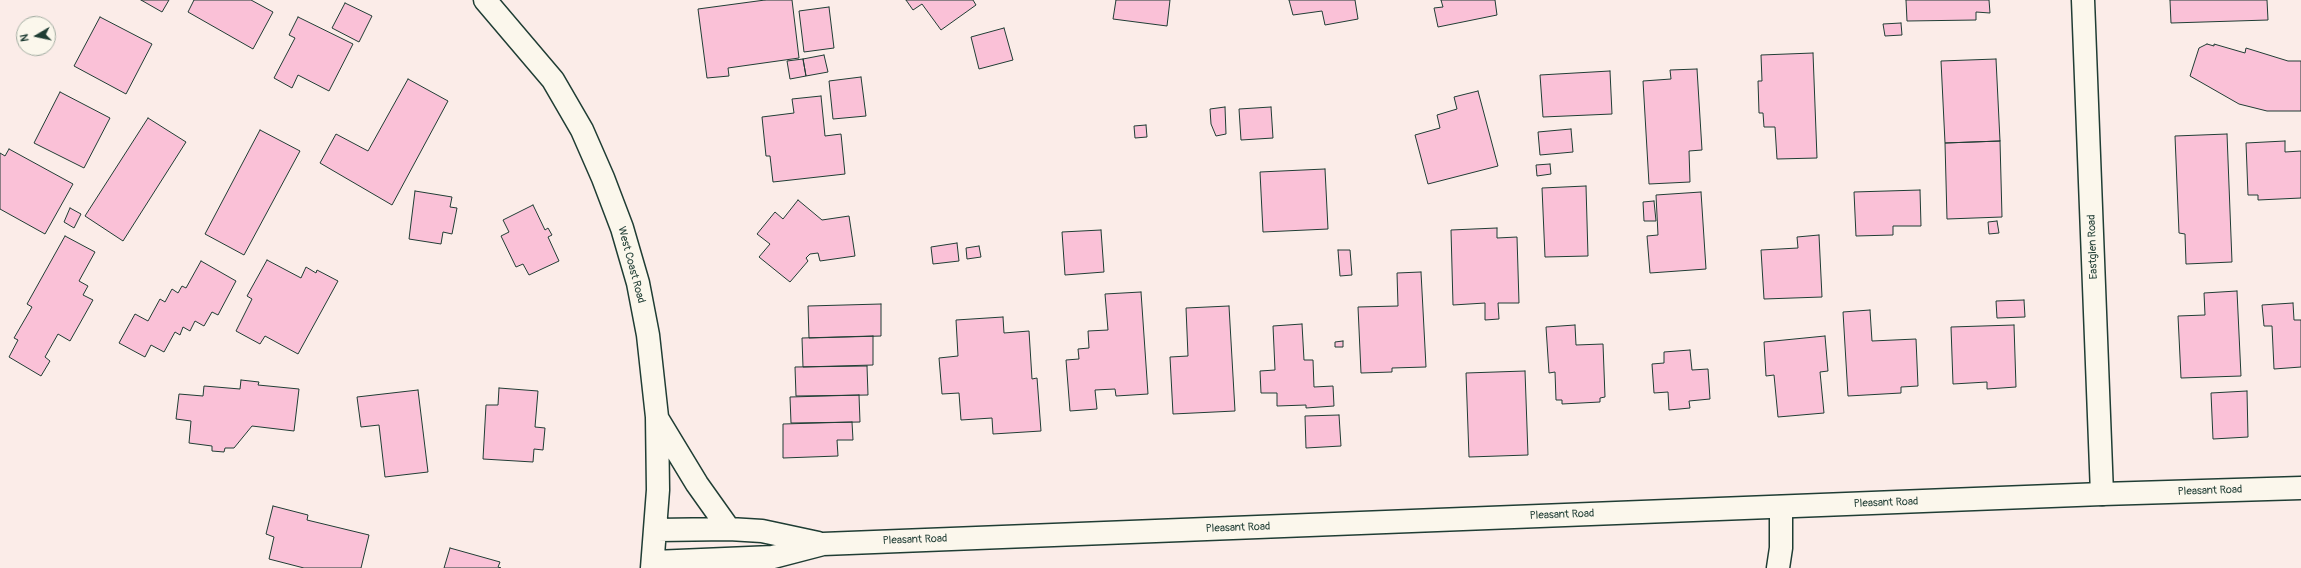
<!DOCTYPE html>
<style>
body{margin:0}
#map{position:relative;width:2301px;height:568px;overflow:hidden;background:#fbece8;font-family:Pangolin,sans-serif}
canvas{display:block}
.north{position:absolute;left:16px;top:16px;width:40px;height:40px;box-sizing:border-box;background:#fbf7ec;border:1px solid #a3ada2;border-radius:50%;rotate:261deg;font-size:11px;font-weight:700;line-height:16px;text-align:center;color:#1f3d34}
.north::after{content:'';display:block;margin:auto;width:14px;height:18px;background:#1f3d34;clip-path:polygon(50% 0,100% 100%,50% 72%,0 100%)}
</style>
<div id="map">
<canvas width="2301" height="568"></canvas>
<div class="north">N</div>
</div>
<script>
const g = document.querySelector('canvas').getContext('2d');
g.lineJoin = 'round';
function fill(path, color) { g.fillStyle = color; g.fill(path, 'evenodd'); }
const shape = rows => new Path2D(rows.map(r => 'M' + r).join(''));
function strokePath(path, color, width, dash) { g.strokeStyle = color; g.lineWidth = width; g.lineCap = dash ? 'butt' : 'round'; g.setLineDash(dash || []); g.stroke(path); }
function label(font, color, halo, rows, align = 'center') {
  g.font = font + ' Pangolin,sans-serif'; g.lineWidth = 3; g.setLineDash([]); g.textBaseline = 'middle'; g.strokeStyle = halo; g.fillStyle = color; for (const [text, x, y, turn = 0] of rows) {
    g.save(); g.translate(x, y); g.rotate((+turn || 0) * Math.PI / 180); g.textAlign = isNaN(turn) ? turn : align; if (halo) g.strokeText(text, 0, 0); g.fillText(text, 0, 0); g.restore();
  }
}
const building = shape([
 [141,0,169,0,162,12,141,0],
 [194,0,251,0,273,12,253,49,188,12,194,0],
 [765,0,792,0,799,58,728,68,729,76,707,78,698,9,765,0],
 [906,0,973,0,976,5,941,30,922,4,913,10,906,0],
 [1116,0,1170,0,1167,26,1113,19,1116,0],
 [1289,0,1355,0,1358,19,1325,25,1322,11,1293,15,1289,0],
 [1441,0,1495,0,1497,15,1438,27,1434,8,1443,7,1441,0],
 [1906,0,1989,0,1990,13,1976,12,1976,20,1907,21,1906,0],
 [2170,0,2267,0,2268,20,2171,23,2170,0],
 [345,3,372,16,359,42,332,28,345,3],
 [829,7,834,48,804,52,799,11,829,7],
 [100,17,152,44,126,94,74,66,100,17],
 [298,17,353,44,329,91,298,75,292,88,274,78,295,38,289,35,298,17],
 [1901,23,1902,35,1885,36,1883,24,1901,23],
 [1004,28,1013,60,979,69,971,37,1004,28],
 [2207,44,2214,46,2214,44,2245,53,2246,48,2288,61,2301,61,2301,111,2267,111,2239,104,2190,76,2199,48,2207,44],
 [1813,53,1817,158,1777,159,1775,127,1764,127,1763,113,1759,113,1758,81,1762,81,1761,55,1813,53],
 [824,55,828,72,806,76,803,59,824,55],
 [803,59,806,76,790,79,787,61,803,59],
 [1996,59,2000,141,1945,143,1941,61,1996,59],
 [1697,69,1702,150,1689,151,1690,182,1649,184,1643,81,1671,79,1670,70,1697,69],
 [1610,71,1612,114,1543,117,1540,75,1610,71],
 [861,77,866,116,833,119,829,81,861,77],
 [408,79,448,101,392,205,320,163,336,134,368,151,408,79],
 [1478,91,1498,166,1428,184,1415,135,1440,128,1437,115,1457,109,1454,97,1478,91],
 [60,92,110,118,84,168,34,143,60,92],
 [821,96,825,136,841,134,845,174,773,182,770,156,766,156,762,117,794,113,792,99,821,96],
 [1225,107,1226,134,1216,136,1211,124,1210,109,1225,107],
 [1271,107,1273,138,1241,140,1239,109,1271,107],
 [148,118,186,142,123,241,85,216,148,118],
 [1146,125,1147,137,1135,138,1134,126,1146,125],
 [1571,129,1573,152,1540,155,1538,132,1571,129],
 [260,130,300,151,244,255,205,234,260,130],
 [2227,134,2232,262,2186,264,2185,234,2179,233,2175,136,2227,134],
 [2000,141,2002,217,1947,219,1945,143,2000,141],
 [2285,141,2285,152,2301,151,2301,198,2258,200,2258,195,2248,195,2246,143,2285,141],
 [9,149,73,184,45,234,0,209,0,153,5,156,9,149],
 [1550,164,1551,174,1537,176,1536,165,1550,164],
 [1325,169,1328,229,1263,232,1260,172,1325,169],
 [1586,186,1588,256,1545,257,1542,188,1586,186],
 [1920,190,1921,226,1893,226,1893,235,1856,236,1854,192,1920,190],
 [415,191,452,197,450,207,457,208,452,234,443,232,441,244,409,239,415,191],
 [1701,192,1706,269,1650,273,1647,236,1658,235,1656,195,1701,192],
 [798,200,822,220,849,216,855,256,820,261,818,253,810,254,806,258,808,261,790,282,759,257,770,244,757,234,775,212,783,219,798,200],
 [1654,201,1656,221,1644,221,1643,202,1654,201],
 [533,205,545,230,548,228,552,235,548,237,559,261,529,275,523,264,516,267,501,236,509,232,503,220,533,205],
 [70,208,81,214,74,228,64,222,70,208],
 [1997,221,1999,233,1989,234,1988,222,1997,221],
 [1497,228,1497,238,1517,237,1519,303,1498,303,1499,319,1485,320,1485,303,1453,305,1451,230,1497,228],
 [1101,230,1104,272,1065,275,1062,232,1101,230],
 [1819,235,1822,297,1764,299,1761,250,1798,248,1797,237,1819,235],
 [65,236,95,252,79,281,88,286,83,295,93,300,70,341,58,334,45,357,50,361,41,376,9,357,18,340,14,338,32,307,27,304,65,236],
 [957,243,959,261,933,264,931,247,957,243],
 [979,246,981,257,967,259,966,248,979,246],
 [1338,250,1350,250,1352,275,1340,276,1338,250],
 [267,260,301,278,306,267,316,273,317,270,338,281,298,354,265,336,260,344,236,331,252,299,247,296,267,260],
 [201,261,236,281,218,315,212,312,204,326,195,321,190,331,183,327,180,335,175,332,164,352,151,345,145,357,119,343,135,314,148,321,160,299,165,302,172,289,178,293,182,286,186,288,201,261],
 [1421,272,1426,367,1392,368,1392,372,1361,373,1358,307,1398,306,1397,273,1421,272],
 [2237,291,2241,376,2181,378,2178,316,2205,315,2204,293,2237,291],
 [1141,292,1148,394,1116,396,1115,389,1095,390,1097,409,1070,411,1066,360,1079,359,1078,349,1089,348,1088,331,1108,330,1105,294,1141,292],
 [2024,300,2025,317,1997,318,1996,301,2024,300],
 [2293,303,2294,320,2301,320,2301,367,2274,369,2272,326,2264,326,2262,305,2293,303],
 [881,304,881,336,809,338,808,306,881,304],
 [1229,306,1235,411,1173,414,1170,357,1188,356,1186,308,1229,306],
 [1870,310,1872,341,1916,339,1918,386,1901,387,1901,393,1848,396,1843,312,1870,310],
 [1003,317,1004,333,1029,331,1032,379,1037,378,1041,431,993,434,992,418,961,420,959,393,942,394,939,358,958,356,956,320,1003,317],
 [1302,324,1304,360,1313,360,1314,387,1333,386,1334,406,1306,408,1306,405,1277,406,1277,393,1261,393,1260,371,1275,370,1273,326,1302,324],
 [1575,325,1576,345,1603,344,1605,397,1600,398,1600,402,1562,404,1562,400,1556,400,1555,372,1549,373,1546,327,1575,325],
 [2014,325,2016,387,1987,389,1987,382,1953,384,1951,327,2014,325],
 [873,336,873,365,803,367,802,338,873,336],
 [1825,336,1828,371,1820,372,1824,413,1778,417,1774,375,1766,376,1764,342,1825,336],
 [1343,341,1343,347,1335,347,1335,342,1343,341],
 [1690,350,1692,370,1708,369,1710,399,1689,401,1690,408,1669,410,1668,392,1654,393,1652,364,1664,363,1664,352,1690,350],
 [867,366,868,395,796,396,795,367,867,366],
 [1525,371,1528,455,1469,457,1466,373,1525,371],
 [241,380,259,382,258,385,299,389,294,431,252,426,234,448,225,448,224,452,212,451,212,446,189,443,191,421,176,419,179,394,203,396,204,386,240,389,241,380],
 [499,388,538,391,535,427,545,428,543,450,534,449,533,462,483,459,486,405,498,405,499,388],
 [418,390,428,472,385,477,379,425,361,427,357,397,418,390],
 [2247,391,2248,437,2213,439,2211,393,2247,391],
 [859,395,860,422,791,423,790,397,859,395],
 [1339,415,1341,446,1306,448,1305,416,1339,415],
 [852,422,853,440,837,440,838,456,783,458,783,424,852,422],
 [273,506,308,515,307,520,369,535,361,568,304,568,269,559,274,537,266,534,273,506],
 [450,548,500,562,498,567,501,568,444,568,450,548]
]);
const minor = shape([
 [2083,0,2102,494],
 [1778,568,1781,548,1781,507]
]);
const major = shape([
 [485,0,553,80,582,130,603,178,622,228,638,283,648,335,657,417,658,490,652,568],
 [657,418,697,484,729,529],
 [657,530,729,529,762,531,818,543],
 [654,562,773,557,823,544,2102,494,2301,488]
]);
const streetNames = [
 ["Eastglen Road",2093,247,-92],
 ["West Coast Road",631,265,75],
 ["Pleasant Road",2210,491,-2],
 ["Pleasant Road",1886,503,-2],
 ["Pleasant Road",1562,515,-2],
 ["Pleasant Road",1238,528,-2],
 ["Pleasant Road",915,540,-2]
];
fill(building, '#fac1d7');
strokePath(building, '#1f3d34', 1);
strokePath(minor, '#1f3d34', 25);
strokePath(major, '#1f3d34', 25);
strokePath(minor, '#fbf7ec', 22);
strokePath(major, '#fbf7ec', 22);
label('11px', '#1f3d34', '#fbf7ec', streetNames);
</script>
